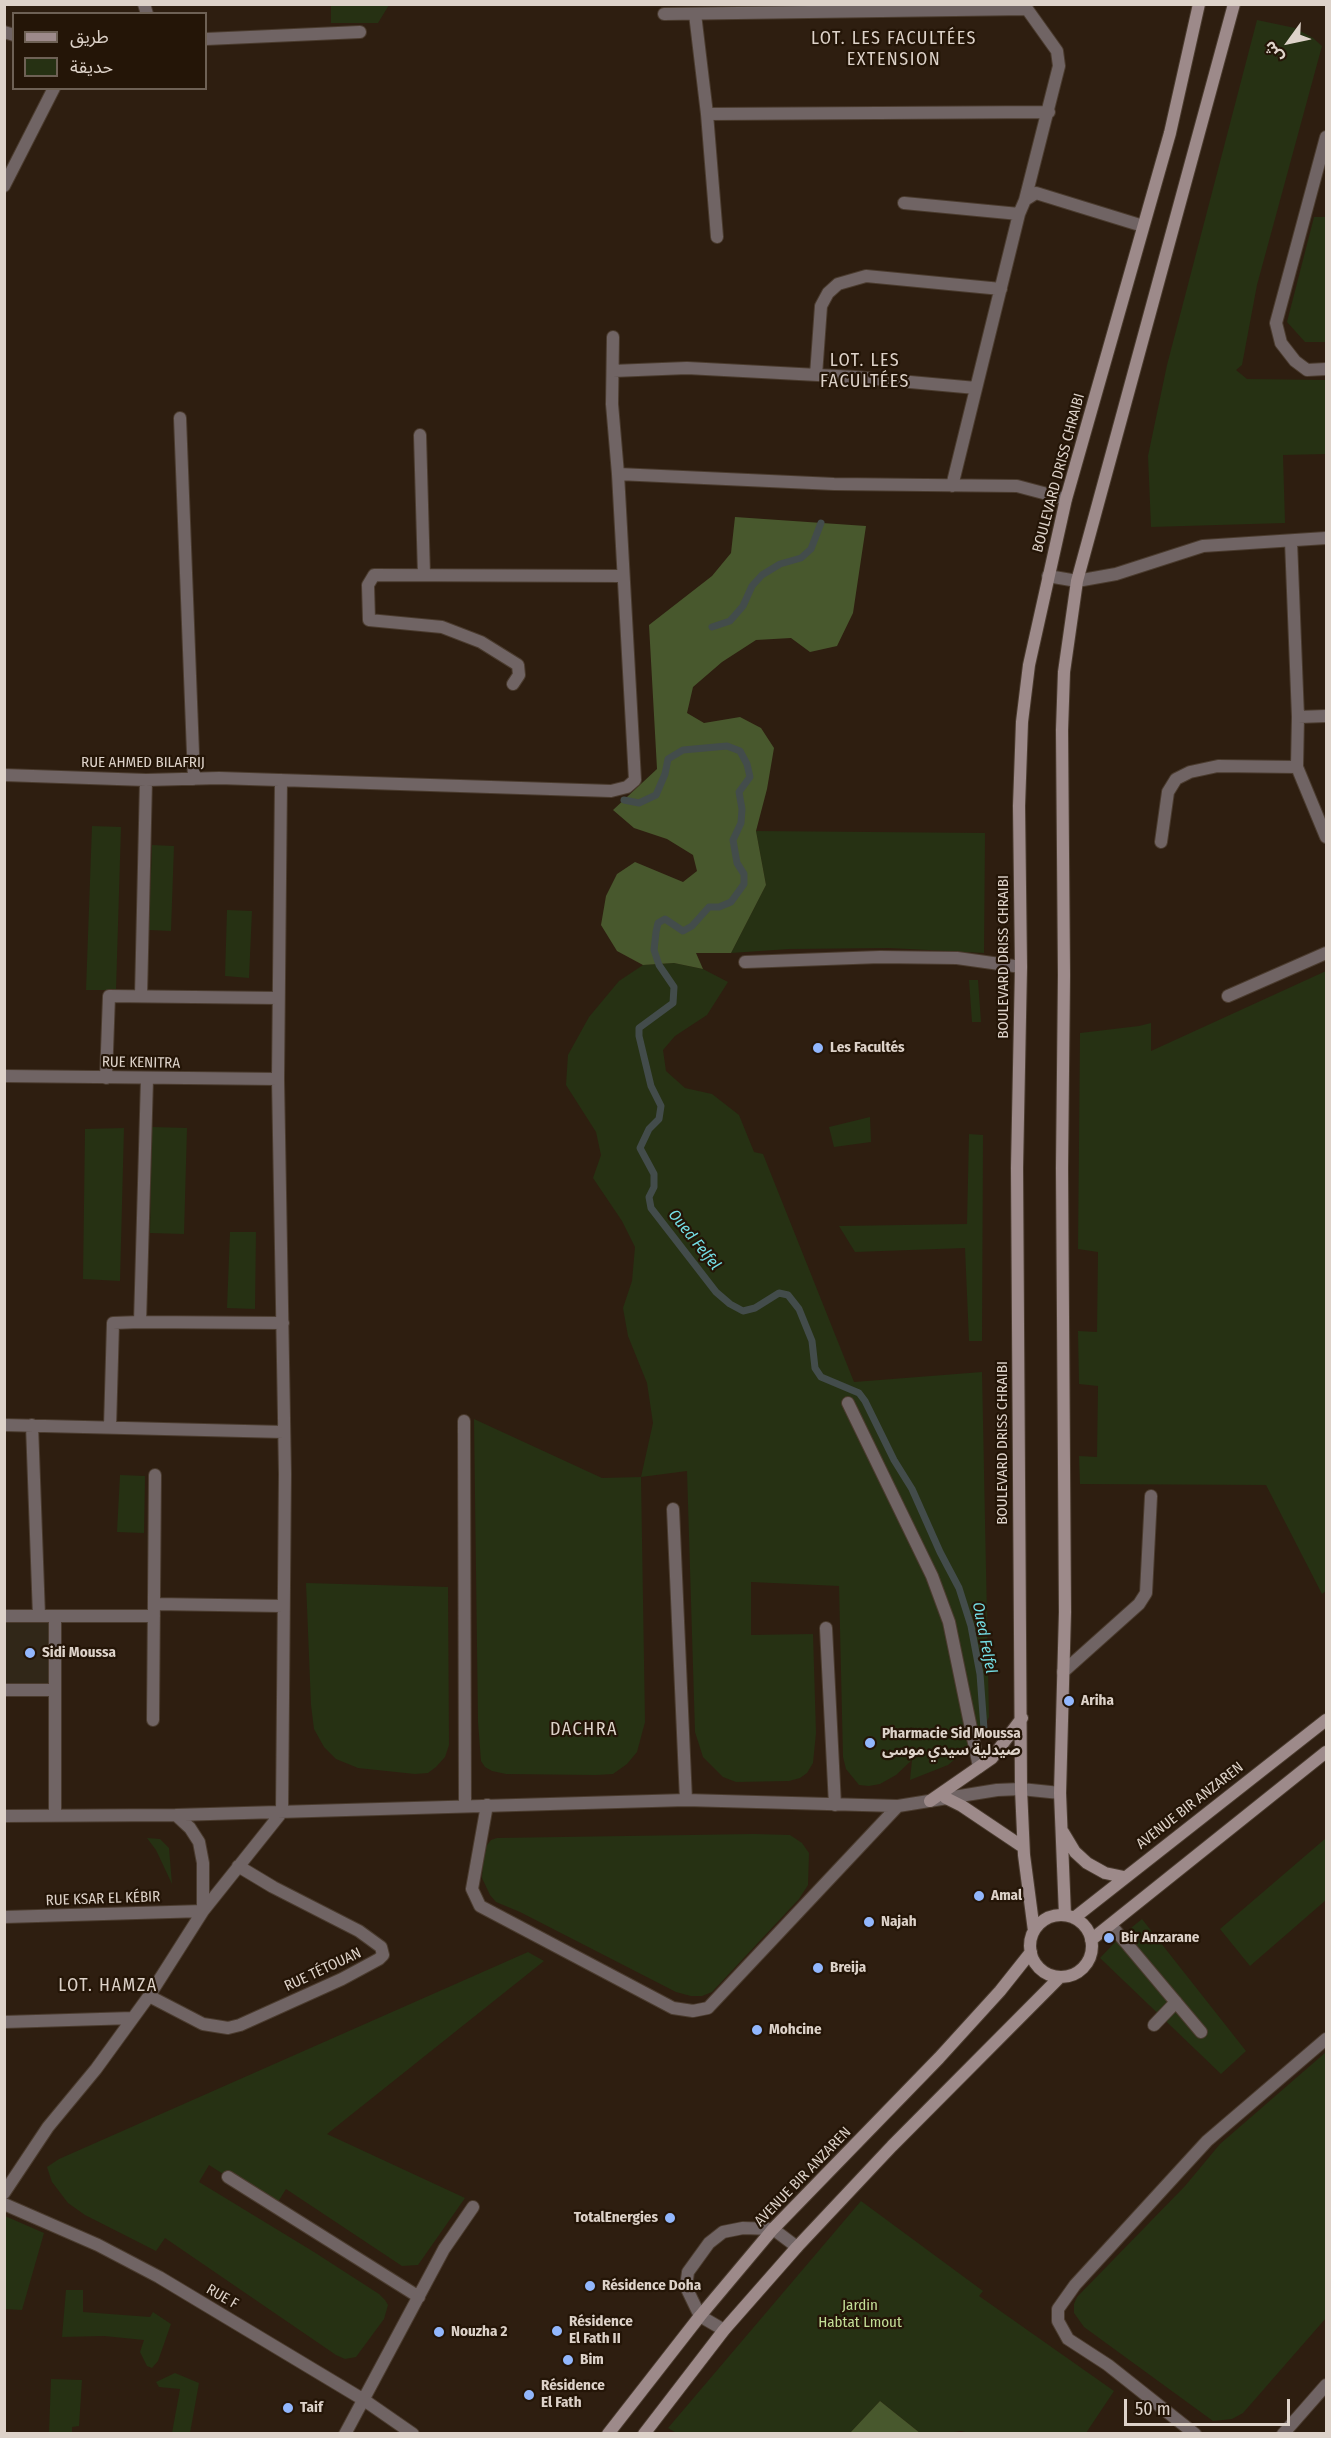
<!DOCTYPE html>
<meta charset="utf-8">
<style>
body{margin:0}
#map{position:relative;width:1331px;height:2438px;overflow:hidden;background:#2e1e10;font-family:"Fira Sans Condensed","Noto Sans Arabic",sans-serif}
canvas{display:block}
.frame{position:absolute;inset:0;border:6px solid #ddd2c9;pointer-events:none}
.legend{position:absolute;left:12px;top:12px;width:195px;height:78px;box-sizing:border-box;background:#241507;border:2px solid #6e6155;margin:0;padding:8px 10px;list-style:none;font-size:18px;color:#ddd2c9}
.legend li{display:flex;align-items:center;gap:12px;height:30px}
.legend b{width:30px;border:2px solid #6e6155}
.north{position:absolute;left:1259px;top:12px;width:60px;height:60px;-webkit-text-stroke:4px #241507;paint-order:stroke;rotate:237deg;font-size:16px;font-weight:700;line-height:24px;text-align:center;color:#ddd2c9}
.north::after{content:'';display:block;margin:auto;width:21px;height:27px;background:#ddd2c9;clip-path:polygon(50% 0,100% 100%,50% 72%,0 100%)}
.scale{position:absolute;left:1124px;top:2399px;width:166px;height:27px;box-sizing:border-box;border:3px solid #ddd2c9;border-top:0;padding-left:8px;font-size:18px;line-height:21px;white-space:nowrap;color:#ddd2c9;-webkit-text-stroke:4px #241507;paint-order:stroke}
</style>
<div id="map">
<canvas width="1331" height="2438"></canvas>
<div class="frame"></div>
<ul class="legend">
<li><b style="height:8px;background:#9d8a8a"></b>طريق</li>
<li><b style="height:16px;background:#263113"></b>حديقة</li>
</ul>
<div class="north">ش</div>
<div class="scale">50 m</div>
</div>
<script>
const g = document.querySelector('canvas').getContext('2d');
g.lineJoin = 'round';
function fill(path, color) { g.fillStyle = color; g.fill(path, 'evenodd'); }
const shape = rows => new Path2D(rows.map(r => 'M' + r).join(''));
function strokePath(path, color, width, dash) { g.strokeStyle = color; g.lineWidth = width; g.lineCap = dash ? 'butt' : 'round'; g.setLineDash(dash || []); g.stroke(path); }
function label(font, color, halo, rows, align = 'center') {
  g.font = font + ' "Fira Sans Condensed","Noto Sans Arabic",sans-serif'; g.lineWidth = 4.5; g.setLineDash([]); g.textBaseline = 'middle'; g.strokeStyle = halo; g.fillStyle = color; for (const [text, x, y, turn = 0] of rows) {
    g.save(); g.translate(x, y); g.rotate((+turn || 0) * Math.PI / 180); g.textAlign = isNaN(turn) ? turn : align; if (halo) g.strokeText(text, 0, 0); g.fillText(text, 0, 0); g.restore();
  }
}
const commercial = shape([
 [5,1616,55,1616,55,1690,5,1690]
]);
const green = shape([
 [331,5,331,4,389,5,378,23,331,23],
 [1257,20,1295,28,1313,38,1322,46,1257,285,1242,365,1236,370,1247,379,1326,380,1326,454,1283,455,1285,523,1151,527,1148,456,1167,365],
 [1314,217,1326,217,1326,342,1305,342,1287,322],
 [92,826,121,827,116,990,86,990],
 [756,831,985,833,984,953,890,948,789,949,731,953,766,885],
 [152,845,174,846,171,931,149,930],
 [227,910,252,911,249,978,225,976],
 [674,963,703,969,728,982,707,1015,675,1036,663,1050,666,1071,685,1088,712,1094,739,1115,754,1152,763,1154,854,1382,982,1372,989,1717,978,1740,948,1765,910,1780,912,1760,896,1775,880,1784,869,1786,859,1785,846,1769,843,1757,839,1586,751,1582,751,1635,813,1634,816,1733,813,1763,807,1773,800,1778,789,1781,736,1782,723,1777,703,1757,695,1732,687,1471,641,1477,645,1722,637,1752,627,1764,613,1774,596,1775,506,1774,492,1771,485,1767,481,1761,478,1722,474,1419,602,1478,641,1477,653,1423,647,1383,628,1336,623,1308,632,1281,635,1247,622,1221,593,1178,601,1155,596,1132,566,1085,568,1055,589,1017,619,981,643,965],
 [1326,971,1326,1591,1322,1594,1266,1485,1080,1484,1079,1456,1097,1457,1098,1386,1079,1384,1078,1331,1097,1332,1098,1252,1078,1249,1080,1033,1139,1026,1151,1023,1151,1051],
 [969,980,978,980,981,1022,972,1022],
 [870,1117,871,1142,834,1147,829,1127],
 [152,1127,187,1128,184,1234,150,1233],
 [124,1128,120,1281,83,1279,85,1129],
 [969,1134,983,1135,982,1341,969,1341,965,1248,855,1252,839,1226,967,1224],
 [230,1232,256,1232,255,1309,227,1308],
 [120,1475,145,1476,144,1533,117,1532],
 [306,1583,448,1587,449,1745,445,1757,436,1767,428,1773,415,1774,358,1768,336,1759,324,1747,314,1729,311,1705],
 [754,1834,790,1835,802,1843,809,1853,808,1885,799,1899,712,1992,702,1996,691,1996,676,1992,520,1912,496,1902,490,1895,482,1878,483,1858,487,1845,491,1840,497,1838],
 [147,1838,160,1839,169,1848,172,1884,156,1850],
 [1326,1838,1326,1900,1250,1966,1220,1929],
 [1142,1919,1246,2051,1221,2074,1100,1958,1120,1937],
 [528,1952,544,1961,327,2134,465,2198,418,2265,402,2266,286,2189,275,2207,209,2165,199,2182,314,2252,379,2294,385,2300,388,2305,384,2319,356,2357,345,2359,336,2355,165,2238,156,2251,85,2215,68,2203,52,2182,47,2167,59,2159],
 [1326,2052,1326,2318,1243,2413,1232,2419,1213,2421,1084,2327,1074,2313,1074,2304,1077,2297,1185,2186,1220,2144],
 [861,2201,983,2291,979,2296,1114,2391,1086,2433,972,2434,961,2431,948,2433,920,2433,880,2401,850,2433,678,2434,668,2428],
 [5,2216,44,2233,22,2310,5,2309],
 [66,2290,83,2290,83,2312,150,2317,153,2312,171,2324,158,2361,152,2368,147,2366,140,2352,144,2340,104,2336,62,2337],
 [175,2373,199,2383,190,2433,172,2433,180,2389,159,2387,156,2382],
 [51,2379,82,2380,79,2426,72,2427,72,2433,49,2433]
]);
const forest = shape([
 [735,517,866,526,853,613,837,646,810,652,791,638,756,640,722,662,693,687,687,713,704,723,740,717,761,728,774,748,767,789,756,831,766,885,731,953,696,953,703,969,674,963,643,965,617,951,601,925,606,896,617,874,635,862,683,882,697,871,693,855,667,839,634,828,613,810,657,769,649,625,712,576,731,553],
 [880,2401,920,2433,850,2433]
]);
const stream = shape([
 [712,627,730,621,743,606,752,586,762,575,780,564,801,558,811,549,821,523],
 [624,800,639,803,656,795,665,774,668,759,683,750,727,746,740,751,747,764,750,777,739,792,742,809,741,823,733,840,737,863,744,874,744,884,731,902,719,907,709,907,692,926,683,931,665,919,658,923,656,932,654,950,659,965,674,987,673,1003,639,1028,639,1036,651,1086,661,1106,659,1119,649,1129,640,1148,654,1174,654,1187,649,1197,651,1208,716,1292,730,1304,743,1311,755,1308,779,1293,788,1295,799,1309,812,1341,815,1368,821,1377,859,1393,865,1401,894,1460,912,1489,940,1552,959,1588,971,1626,980,1674,984,1729]
]);
const service = shape([
 [724,2330,700,2316,686,2287,688,2272,709,2243,723,2232,743,2228,773,2229,797,2247]
]);
const minor = shape([
 [144,4,147,14],
 [664,14,1027,9,1057,51,1059,66,1025,200],
 [695,14,707,114,717,237],
 [4,32,14,35],
 [206,39,360,32],
 [707,114,1049,112],
 [1326,137,1276,323,1281,343,1295,361,1307,370,1326,369],
 [4,186,54,88],
 [904,203,1019,214],
 [613,337,612,404,618,474,834,484,1017,486,1066,499],
 [613,371,687,368,855,377,976,388],
 [816,375,821,306,828,293,838,284,866,276,1001,289],
 [180,418,194,779],
 [420,435,424,575],
 [952,486,1019,214,1025,200,1036,193,1143,226],
 [1291,541,1298,717,1297,767,1326,837],
 [1048,576,1077,581,1116,574,1203,546,1326,538],
 [513,684,519,675,518,665,481,642,442,627,369,620,368,585,374,575,623,576],
 [1298,717,1326,716],
 [4,775,146,780,219,778,611,791,627,787,635,780,618,474],
 [1161,842,1168,792,1176,779,1190,772,1218,766,1297,767],
 [745,962,880,957,957,958,1021,967],
 [141,996,146,780],
 [1228,996,1326,953],
 [4,1076,278,1079],
 [106,1078,109,996,278,998],
 [147,1079,140,1322,283,1323],
 [848,1403,932,1576,949,1622,979,1767],
 [464,1421,465,1806],
 [4,1425,284,1432],
 [32,1425,39,1616],
 [110,1427,113,1323,140,1322],
 [673,1509,686,1800],
 [155,1604,283,1606],
 [4,1616,154,1616],
 [55,1616,55,1814],
 [826,1628,835,1805],
 [1063,1672,1139,1604,1146,1593,1151,1496],
 [4,1690,55,1690],
 [153,1720,155,1475],
 [487,1805,472,1889,480,1906,673,2008,693,2011,708,2008,898,1806],
 [4,1816,176,1815,686,1800,898,1806,997,1790,1021,1789,1060,1793],
 [4,1917,203,1911,203,1863,199,1842,190,1828,176,1815],
 [1111,1925,1201,2032],
 [149,1996,203,2024,228,2028,240,2025,342,1979,379,1959,383,1955,381,1947,359,1931,273,1887,238,1866],
 [4,2022,133,2018],
 [1154,2025,1176,2002],
 [228,2177,419,2297],
 [4,2193,48,2127,96,2069,149,1996,203,1911,282,1812,285,1474,278,1079,281,780],
 [4,2204,98,2245,159,2277,364,2400,413,2434],
 [345,2434,444,2249,473,2207],
 [1195,2434,1108,2365,1068,2339,1058,2321,1058,2309,1075,2285,1207,2141,1326,2039],
 [1283,2434,1326,2385]
]);
const secondary = shape([
 [946,1798,962,1806,1023,1847],
 [930,1801,992,1758,1022,1718],
 [1063,1832,1075,1852,1087,1863,1105,1873,1124,1877],
 [1065,1915,1060,1793,1065,1612,1062,1168,1064,975,1062,730,1064,672,1077,581,1234,4],
 '1030 1946a31 31 0 1 1 62 0a31 31 0 1 1-62 0Z',
 [1074,1918,1326,1720],
 [1034,1931,1024,1855,1021,1789,1017,1168,1021,967,1019,806,1022,722,1029,665,1066,499,1170,133,1199,4],
 [1091,1940,1326,1752],
 [608,2434,700,2316,773,2229,939,2058,1000,1991,1031,1952],
 [644,2434,724,2330,797,2247,892,2146,1060,1977]
]);
const markers = [
 [818,1048,6,"#92b7fd"],
 [30,1653,6,"#92b7fd"],
 [1069,1701,6,"#92b7fd"],
 [870,1743,6,"#92b7fd"],
 [979,1896,6,"#92b7fd"],
 [869,1922,6,"#92b7fd"],
 [1109,1938,6,"#92b7fd"],
 [818,1968,6,"#92b7fd"],
 [757,2030,6,"#92b7fd"],
 [670,2218,6,"#92b7fd"],
 [590,2286,6,"#92b7fd"],
 [557,2331,6,"#92b7fd"],
 [439,2332,6,"#92b7fd"],
 [568,2360,6,"#92b7fd"],
 [529,2395,6,"#92b7fd"],
 [288,2408,6,"#92b7fd"]
];
const streetNames = [
 ["BOULEVARD DRISS CHRAIBI",1059,473,-75],
 ["RUE AHMED BILAFRIJ",143,763],
 ["BOULEVARD DRISS CHRAIBI",1004,957,-90],
 ["RUE KENITRA",141,1063,1],
 ["BOULEVARD DRISS CHRAIBI",1003,1443,-90],
 ["AVENUE BIR ANZAREN",1190,1806,-38],
 ["RUE KSAR EL KÉBIR",103,1899,-2],
 ["RUE TÉTOUAN",323,1970,-25],
 ["AVENUE BIR ANZAREN",803,2177,-46],
 ["RUE F",222,2297,30]
];
const poiNames = [
 ["Les Facultés",830,1048],
 ["Sidi Moussa",42,1653],
 ["Ariha",1081,1701],
 ["Pharmacie Sid Moussa",882,1734],
 ["صيدلية سيدي موسى",882,1751],
 ["Amal",991,1896],
 ["Najah",881,1922],
 ["Bir Anzarane",1121,1938],
 ["Breija",830,1968],
 ["Mohcine",769,2030],
 ["TotalEnergies",658,2218,"right"],
 ["Résidence Doha",602,2286],
 ["Résidence",569,2322],
 ["El Fath II",569,2339],
 ["Nouzha 2",451,2332],
 ["Bim",580,2360],
 ["Résidence",541,2386],
 ["El Fath",541,2403],
 ["Taif",300,2408]
];
const parkNames = [
 ["Jardin",860,2306],
 ["Habtat Lmout",860,2323]
];
const waterNames = [
 ["Oued Felfel",694,1240,51],
 ["Oued Felfel",984,1638,79]
];
const quarterNames = [
 ["LOT. LES FACULTÉES",894,39],
 ["EXTENSION",894,60],
 ["LOT. LES",865,361],
 ["FACULTÉES",865,382],
 ["DACHRA",584,1730],
 ["LOT. HAMZA",108,1986]
];
fill(commercial, '#312718');
fill(green, '#263113');
fill(forest, '#48582d');
strokePath(stream, '#434c4b', 7);
strokePath(service, '#4a3b2e', 14);
strokePath(minor, '#4a3b2e', 14);
strokePath(secondary, '#4a3b2e', 14);
strokePath(service, '#706464', 12);
strokePath(minor, '#706464', 12);
strokePath(secondary, '#9d8a8a', 12);
for (const [x, y, r, color] of markers) { const dot = new Path2D(); dot.arc(x, y, r, 0, 2 * Math.PI); g.fillStyle = color; g.fill(dot); strokePath(dot, '#241507', 2); }
label('15px', '#ddd2c9', '#241507', streetNames);
label('bold 15px', '#ddd2c9', '#241507', poiNames, 'left');
label('15px', '#c3df97', '#241507', parkNames);
label('italic 16px', '#74dee5', '#241507', waterNames);
g.letterSpacing = '1.5px';
label('18px', '#ddd2c9', '#241507', quarterNames);
g.letterSpacing = '0px';
</script>
